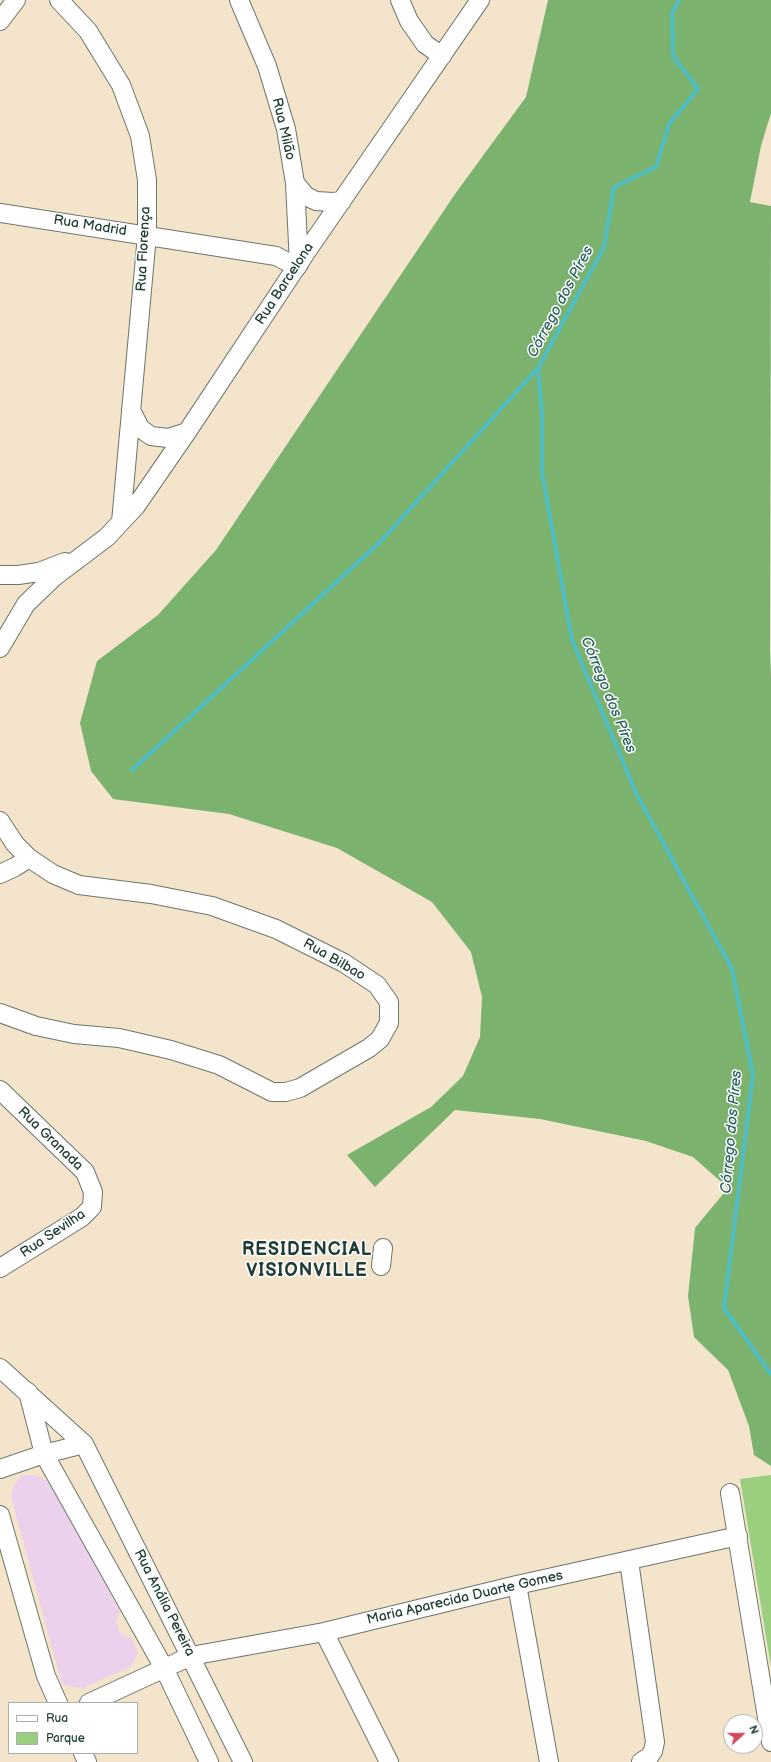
<!DOCTYPE html>
<meta charset="utf-8">
<style>
body{margin:0}
#map{position:relative;width:771px;height:1762px;overflow:hidden;background:#f5e4cc;font-family:"Balsamiq Sans",sans-serif}
canvas{display:block}
.legend{position:absolute;left:8px;top:1702px;width:130px;height:52px;box-sizing:border-box;background:#fff;border:1px solid #a5b1ae;margin:0;padding:5px 7px;list-style:none;font-size:12px;color:#1f3d34}
.legend li{display:flex;align-items:center;gap:8px;height:20px}
.legend b{width:20px;border:1px solid #a5b1ae}
.north{position:absolute;left:723px;top:1714px;width:40px;height:40px;box-sizing:border-box;background:#fff;border:1px solid #a5b1ae;border-radius:50%;rotate:69deg;font-size:11px;font-weight:700;line-height:16px;text-align:center;color:#1f3d34}
.north::after{content:'';display:block;margin:auto;width:14px;height:18px;background:#d1495b;clip-path:polygon(50% 0,100% 100%,50% 72%,0 100%)}
</style>
<div id="map">
<canvas width="771" height="1762"></canvas>
<ul class="legend">
<li><b style="height:5px;background:#fff"></b>Rua</li>
<li><b style="height:11px;background:#9acf80"></b>Parque</li>
</ul>
<div class="north">N</div>
</div>
<script>
const g = document.querySelector('canvas').getContext('2d');
g.lineJoin = 'round';
function fill(path, color) { g.fillStyle = color; g.fill(path, 'evenodd'); }
const shape = rows => new Path2D(rows.map(r => 'M' + r).join(''));
function strokePath(path, color, width, dash) { g.strokeStyle = color; g.lineWidth = width; g.lineCap = dash ? 'butt' : 'round'; g.setLineDash(dash || []); g.stroke(path); }
function label(font, color, halo, rows, align = 'center') {
  g.font = font + ' "Balsamiq Sans",sans-serif'; g.lineWidth = 3; g.setLineDash([]); g.textBaseline = 'middle'; g.strokeStyle = halo; g.fillStyle = color; for (const [text, x, y, turn = 0] of rows) {
    g.save(); g.translate(x, y); g.rotate((+turn || 0) * Math.PI / 180); g.textAlign = isNaN(turn) ? turn : align; if (halo) g.strokeText(text, 0, 0); g.fillText(text, 0, 0); g.restore();
  }
}
const built = shape([
 [21,1475,36,1475,51,1483,120,1612,116,1622,120,1633,132,1639,138,1653,131,1666,82,1689,62,1684,11,1497,13,1487]
]);
const green = shape([
 [771,1475,771,1667,740,1479]
]);
const forest = shape([
 [548,0,771,0,771,113,761,146,750,202,771,206,770,649,771,679,771,1466,754,1455,749,1426,728,1370,694,1337,688,1296,695,1228,728,1188,693,1157,646,1141,540,1119,455,1110,375,1187,347,1155,431,1107,463,1076,480,1037,482,997,471,952,432,902,337,848,229,814,113,799,91,771,80,723,97,661,158,615,216,550,455,194,526,97]
]);
const stream = shape([
 [679,0,672,13,673,56,698,89,669,124,656,167,614,187,604,247,538,368,542,414,542,472,572,640,636,793,732,969,753,1075,724,1308,771,1374],
 [132,770,380,542,538,368]
]);
const minor = shape([
 [59,0,88,31,121,85,140,136,147,180,147,235,121,522],
 [239,0,267,66,286,129,295,183,299,264],
 [400,0,409,21,425,44,442,56],
 [0,21,16,0],
 [295,183,306,196,316,201,332,202,342,201],
 [0,213,276,256,297,267],
 [131,410,140,428,151,436,168,438,187,432],
 [0,575,18,575,39,572,65,562],
 [0,648,26,604,54,577,107,537,136,506,187,432,309,248,480,0],
 [0,821,15,844,29,858,53,874,79,885,151,894,212,906,276,929,344,963,377,985,389,1002,389,1023,380,1039,369,1048,300,1088,286,1092,272,1092,219,1065,171,1050,119,1038,74,1034,36,1026,0,1013],
 [0,874,15,867,29,858],
 [0,1090,85,1172,93,1192,92,1207,82,1217,0,1268],
 [381,1266,383,1248],
 [0,1368,84,1444,243,1762],
 [28,1392,44,1454,164,1668,209,1762],
 [0,1469,44,1454,84,1444],
 [730,1493,771,1742],
 [0,1515,46,1676,58,1703],
 [629,1561,655,1742,653,1751,649,1757,641,1762],
 [517,1585,549,1762],
 [324,1632,389,1762],
 [89,1703,191,1656,324,1632,517,1585,738,1536],
 [83,1753,87,1762]
]);
const streetNames = [
 ["Rua Milão",283,129,77],
 ["Rua Madrid",90,226,9],
 ["Rua Florença",144,249,-87],
 ["Rua Barcelona",285,284,-57],
 ["Rua Bilbao",334,960,30],
 ["Rua Granada",50,1139,44],
 ["Rua Sevilha",53,1234,-34],
 ["Maria Aparecida Duarte Gomes",465,1598,-13],
 ["Rua Anália Pereira",164,1603,63]
];
const waterNames = [
 ["Córrego dos Píres",561,302,-62],
 ["Córrego dos Píres",608,695,68],
 ["Córrego dos Píres",732,1132,-85]
];
const districtNames = [
 ["RESIDENCIAL",307,1250],
 ["VISIONVILLE",307,1271]
];
fill(built, '#ebd1eb');
fill(green, '#9acf80');
fill(forest, '#7bb26e');
strokePath(stream, '#4fbec4', 4);
strokePath(minor, '#6a7769', 20);
strokePath(minor, '#fff', 18);
label('14px', '#1f3d34', '#fff', streetNames);
label('italic 15px', '#2d645f', '#fff', waterNames);
g.letterSpacing = '1px';
label('bold 18px', '#1f3d34', '#fff', districtNames);
g.letterSpacing = '0px';
</script>
